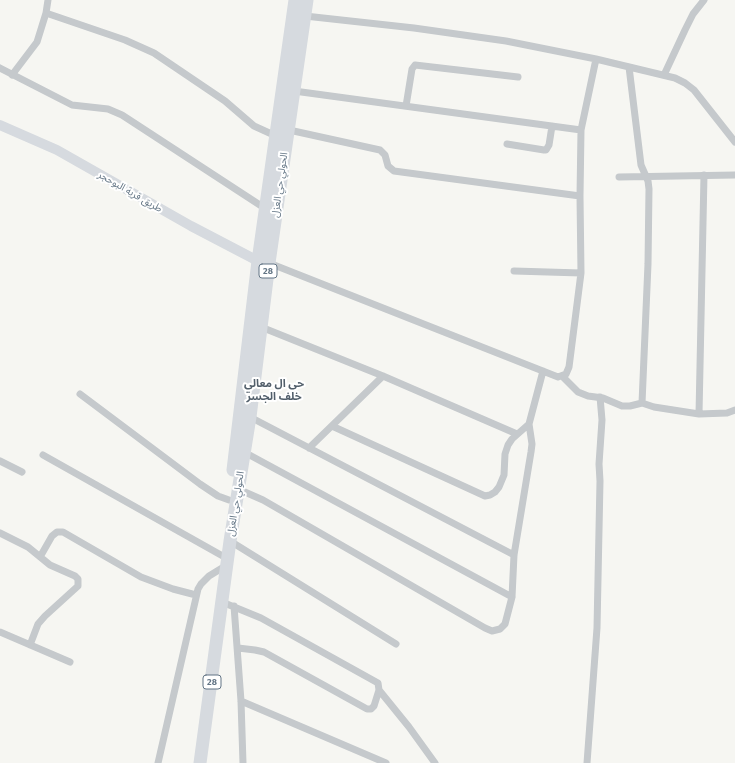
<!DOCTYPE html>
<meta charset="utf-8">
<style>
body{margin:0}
canvas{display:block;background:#f6f6f2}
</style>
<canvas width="735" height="763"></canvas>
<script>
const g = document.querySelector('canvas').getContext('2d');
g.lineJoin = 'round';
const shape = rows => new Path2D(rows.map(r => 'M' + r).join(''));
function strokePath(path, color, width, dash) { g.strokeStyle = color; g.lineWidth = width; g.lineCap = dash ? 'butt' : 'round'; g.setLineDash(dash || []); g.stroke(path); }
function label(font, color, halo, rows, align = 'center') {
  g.font = font + ' "Fira Sans","Noto Sans Arabic",sans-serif'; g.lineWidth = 4; g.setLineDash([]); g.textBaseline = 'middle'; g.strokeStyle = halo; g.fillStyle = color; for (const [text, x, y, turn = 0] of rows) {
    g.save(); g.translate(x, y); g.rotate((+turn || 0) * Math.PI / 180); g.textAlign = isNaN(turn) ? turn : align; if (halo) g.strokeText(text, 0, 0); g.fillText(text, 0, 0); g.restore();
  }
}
const street = shape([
 [46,13,125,40,154,53,225,101,254,126,276,136],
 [305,16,414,28,506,41,596,59,675,78,685,83,694,90,735,142],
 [629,67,641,165,648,181,649,189,648,264,642,403],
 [0,68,72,105,108,109,122,115,266,209],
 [12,75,37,42,46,13,48,0],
 [664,75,685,30,693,14,704,0],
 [294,91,581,130],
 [406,106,412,69,415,65,518,77],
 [289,130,380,150,385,155,388,166,394,171,580,196],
 [507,144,544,150,546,150,549,145,552,126],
 [619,177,735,175],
 [269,263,558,377,566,374,569,367,581,273,580,196,581,130,596,59],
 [514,271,581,273],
 [261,327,383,376,517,434],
 [562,376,578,392,588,396,603,398,622,406,630,406,642,403,654,407,699,414,727,413,735,410],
 [80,394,200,484,218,496,229,500],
 [699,414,704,175],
 [250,417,514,555],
 [332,426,485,496,490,495,495,492,499,487,504,475,505,454,508,445,512,439,529,424],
 [309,448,383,376],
 [244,452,512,597],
 [43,455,228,559],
 [0,461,22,472],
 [238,489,263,500,485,628,492,631,500,629,505,624,512,597,514,555,531,452,532,444,529,424,543,371],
 [0,533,28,547,50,565,75,576,78,579,78,586,45,616,38,624,30,645],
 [230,541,396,644],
 [40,557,52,536,57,532,63,532,141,577,173,589,196,595],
 [222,602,261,618,378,683,379,690,374,706,371,709,367,709,264,652,255,650,238,648],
 [234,606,241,701,243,763],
 [0,632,70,662],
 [379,690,409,727,435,763],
 [241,701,386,763],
 [158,763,198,589,201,584,209,576,227,565],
 [587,763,597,628,600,481,599,464,602,420,600,397]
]);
const secondary = shape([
 [0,125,57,150,191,226,258,261]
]);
const highway = shape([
 [233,470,258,261,295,0],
 [200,763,230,541,250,417,269,263,307,0]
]);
const shields = [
 [268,271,18],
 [212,682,18]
];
const shieldNames = [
 ["28",268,271],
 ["28",212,682]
];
const streetNames = [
 ["الحولي حي العزل",280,185,-82],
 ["طريق قرية البوحجر",130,192,30],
 ["الحولي حي العزل",236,504,-81]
];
const neighbourhoodNames = [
 ["حي ال معالي",274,384],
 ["خلف الجسر",274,397]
];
strokePath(street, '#c5c9cc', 7);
strokePath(secondary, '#d6dadf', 10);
strokePath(highway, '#d6dadf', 13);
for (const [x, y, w] of shields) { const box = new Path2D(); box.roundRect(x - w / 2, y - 7, w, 14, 3); g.fillStyle = '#fff'; g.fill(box); strokePath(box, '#637585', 1); }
label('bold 9px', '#637585', null, shieldNames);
label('10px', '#637585', '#fff', streetNames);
label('bold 11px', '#515e6a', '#fff', neighbourhoodNames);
</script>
